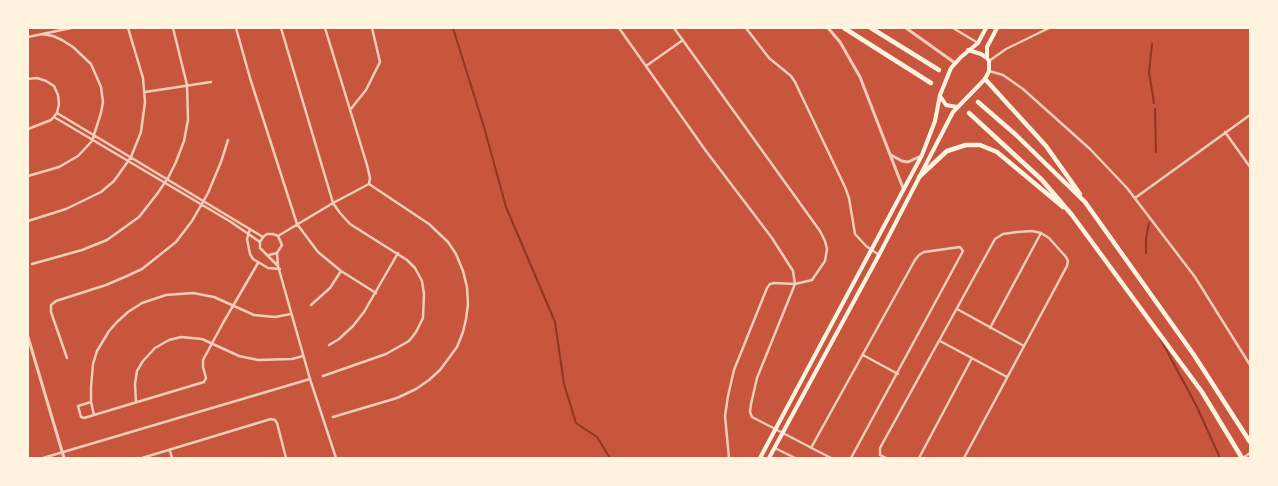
<!DOCTYPE html>
<style>
body{margin:0}
#map{position:relative;width:1278px;height:486px;overflow:hidden;background:#c8553d;font-family:"Alegreya Sans",sans-serif}
canvas{display:block}
.frame{position:absolute;inset:0;border:29px solid #fff3e0;pointer-events:none}
</style>
<div id="map">
<canvas width="1278" height="486"></canvas>
<div class="frame"></div>
</div>
<script>
const g = document.querySelector('canvas').getContext('2d');
g.lineJoin = 'round';
const shape = rows => new Path2D(rows.map(r => 'M' + r).join(''));
function strokePath(path, color, width, dash) { g.strokeStyle = color; g.lineWidth = width; g.lineCap = dash ? 'butt' : 'round'; g.setLineDash(dash || []); g.stroke(path); }
const stream = shape([
 [453,28,484,127,506,207,555,322,564,384,576,423,597,437,610,458],
 [1152,44,1149,72,1154,103],
 [1155,109,1156,152],
 [1146,253,1146,239,1149,223],
 [1160,338,1197,407,1220,458]
]);
const minor = shape([
 [236,28,250,78,297,224,318,252,341,271,376,293],
 [281,28,333,203,340,213,350,224,407,260,415,268,422,281,424,294,423,318,416,332,409,341,386,354,323,376],
 [325,28,367,165,370,178,369,184],
 [619,28,706,151,772,238,793,271,795,284,757,378,751,404,750,412,752,417,831,458],
 [674,28,820,231,825,241,827,249,825,261,812,280,795,284,774,283,770,284,767,288,734,370,728,396,725,416,729,458],
 [746,28,769,58,791,76,795,82,845,187,849,198,855,234,866,246,879,255],
 [953,28,978,43],
 [28,37,71,28],
 [989,61,1006,49,1049,28],
 [646,66,683,40],
 [989,71,1003,75,1023,89,1090,149,1127,188,1195,277,1250,365],
 [28,79,37,78,46,81,54,86,58,95,59,104,57,113,51,120,28,129],
 [145,92,211,82],
 [350,110,366,90,380,62,372,28],
 [57,113,263,237],
 [54,117,231,222,260,242],
 [1225,132,1250,167],
 [28,176,59,167,78,156,92,141,101,113,103,102,101,87,91,64,73,47,62,40,53,36,42,34],
 [1135,198,1250,115],
 [28,221,66,209,101,192,114,181,131,157,141,132,145,102,143,78,128,28],
 [250,229,247,239,250,254,253,259,268,268,280,269],
 [278,236,333,203,369,184],
 [277,253,278,266,310,379,336,458],
 [269,255,277,253,282,245,278,236,273,234,267,234,263,237,260,242,260,248,278,266],
 [32,264,82,250,107,240,139,217,157,194,168,178,176,162,184,141,188,120,187,85,173,28],
 [311,305,330,288,341,271],
 [957,309,1024,346],
 [990,328,1041,233],
 [940,341,1007,377],
 [329,345,339,339,353,326,364,312,398,253],
 [863,355,898,374],
 [67,358,51,312,51,305,56,301,106,285,127,276,142,269,176,242,192,221,208,193,221,162,228,140],
 [91,402,78,406,81,417,84,418,204,382,206,378,203,367,203,360,223,323,258,263],
 [136,402,135,384,137,371,143,361,155,348,169,340,181,337,202,339,239,356,258,360,292,359,303,356],
 [94,415,91,402,91,387,93,364,97,351,109,331,117,322,128,312,142,303,166,295,193,293,214,297,254,315,275,317,291,314],
 [333,417,397,398,416,389,429,380,440,370,457,347,463,332,466,319,468,304,467,287,463,271,456,254,448,242,429,224,369,184],
 [775,448,795,458],
 [811,448,915,260,919,255,924,252,960,247,963,251,851,458],
 [170,451,172,458],
 [43,458,310,379],
 [142,458,271,419,275,420,277,423,286,458],
 [886,458,880,455,880,448,995,239,1003,234,1017,232,1032,231,1041,233,1049,238,1066,257,1068,261,1067,266,964,458],
 [919,458,972,358],
 [1243,458,1250,453]
]);
const tertiary = shape([
 [828,28,840,42,860,77,903,188],
 [906,28,955,63],
 [891,155,902,161,908,162,921,156],
 [28,337,64,458]
]);
const secondary = shape([
 [987,58,987,47,997,28],
 [940,96,946,105,957,107],
 [760,458,922,155,935,121,940,95,951,68,961,57,978,43,986,28],
 [769,458,879,255,953,112,985,79,989,71,989,61,987,58,981,54,968,50]
]);
const trunk = shape([
 [844,28,931,83],
 [871,28,939,70],
 [985,79,1046,146,1080,194],
 [978,102,1015,134,1085,202,1194,355,1250,442],
 [969,113,1042,180,1072,215,1202,392,1242,458],
 [919,177,947,151,966,145,980,145,997,152,1063,207]
]);
strokePath(stream, '#8f3625', 2);
strokePath(minor, '#f1ccb7', 2.5);
strokePath(tertiary, '#f1ccb7', 3);
strokePath(secondary, '#fff3e0', 4);
strokePath(trunk, '#fff3e0', 4.5);
</script>
